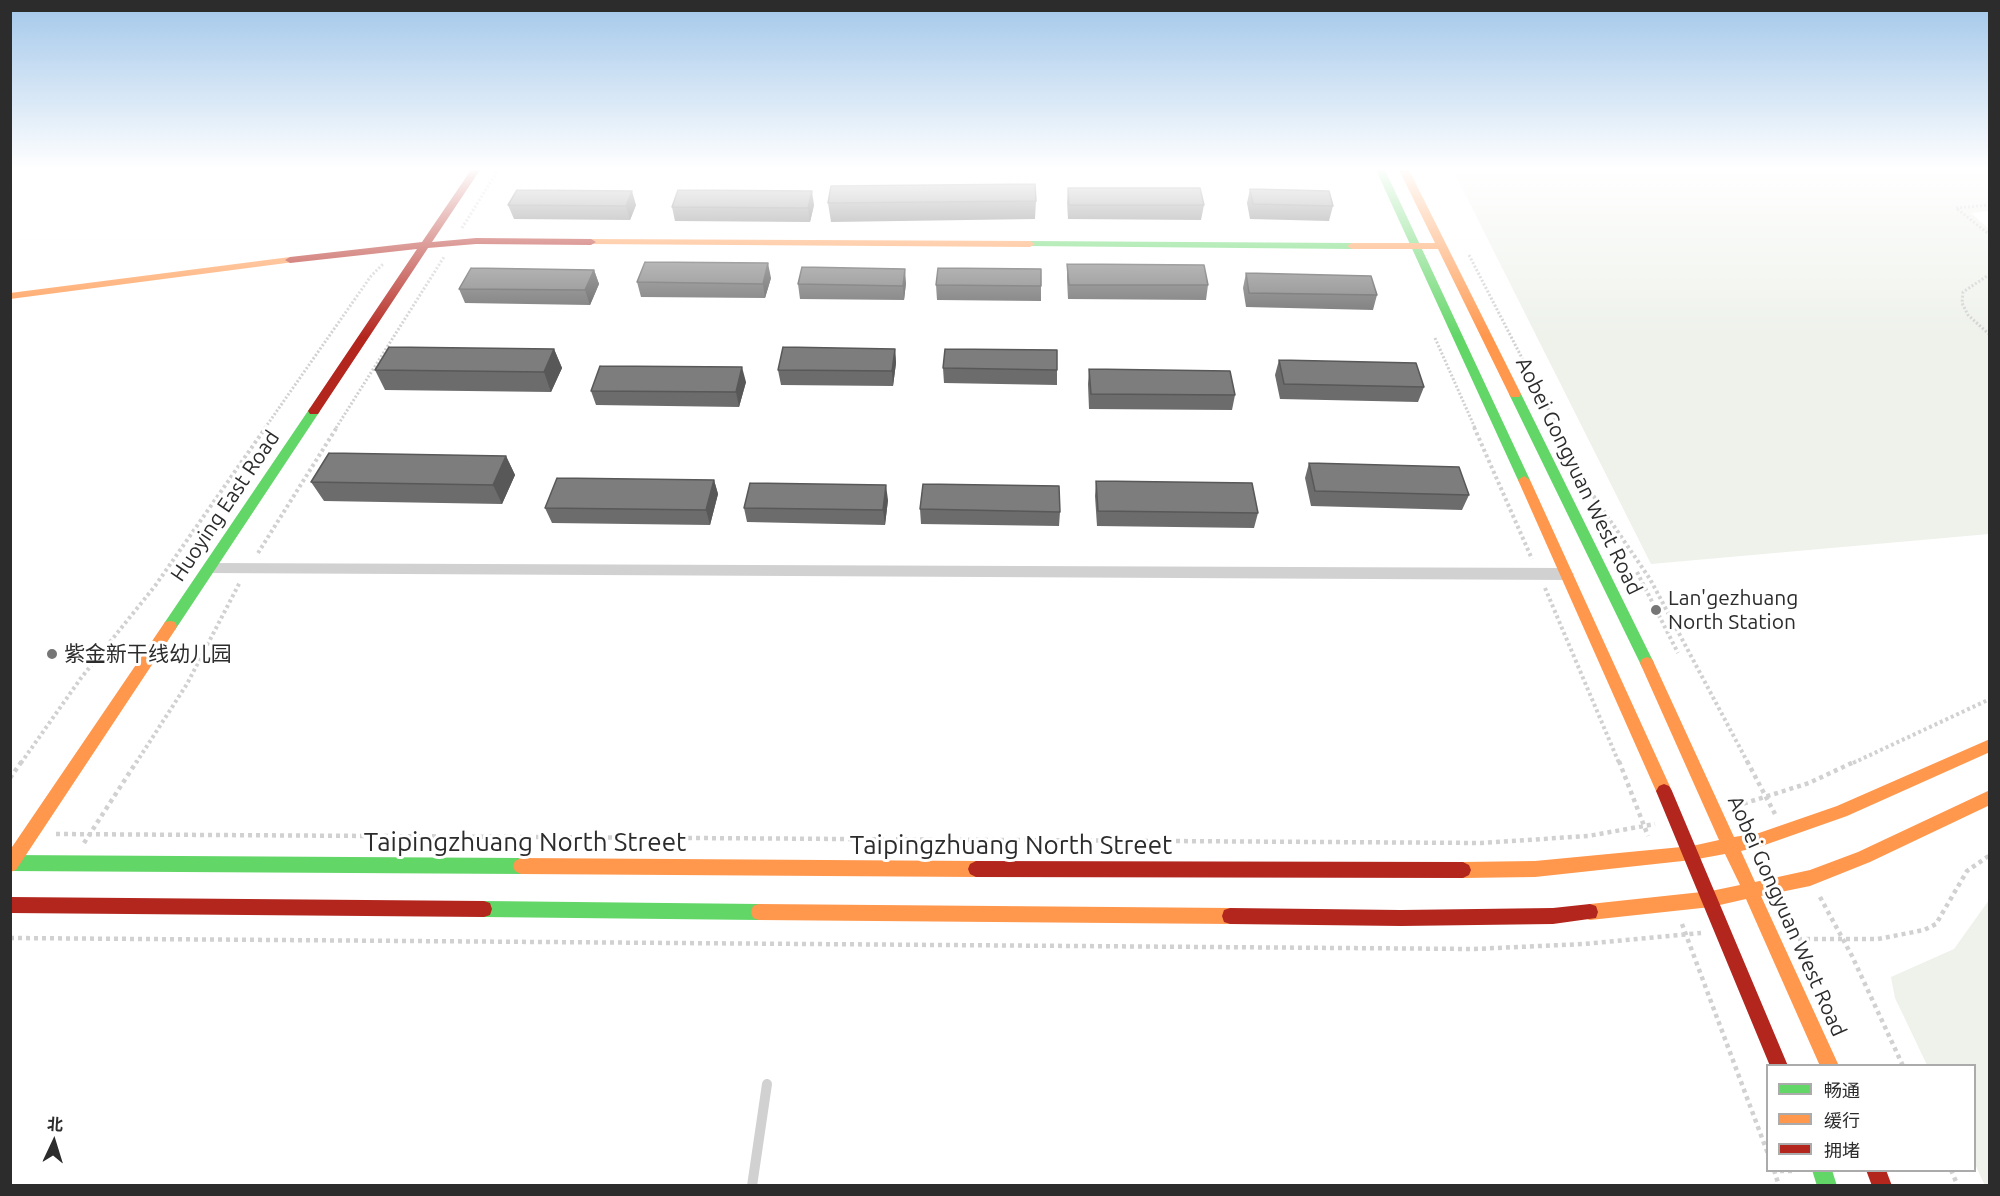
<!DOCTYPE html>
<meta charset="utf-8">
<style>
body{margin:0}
#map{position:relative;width:2000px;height:1196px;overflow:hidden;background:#fff;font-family:Ubuntu,"Noto Sans SC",sans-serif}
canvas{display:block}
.frame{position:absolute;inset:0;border:12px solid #2c2c2c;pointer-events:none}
.legend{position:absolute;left:1766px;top:1064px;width:210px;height:108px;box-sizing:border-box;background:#fff;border:2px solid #ababab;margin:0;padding:8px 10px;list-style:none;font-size:18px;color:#2c2c2c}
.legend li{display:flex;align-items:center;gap:12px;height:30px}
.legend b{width:30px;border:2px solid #ababab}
.north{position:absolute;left:24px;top:1112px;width:60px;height:60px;-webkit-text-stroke:4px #fff;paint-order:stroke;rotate:4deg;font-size:16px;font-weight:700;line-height:24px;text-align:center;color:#2c2c2c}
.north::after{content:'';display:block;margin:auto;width:21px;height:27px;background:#2c2c2c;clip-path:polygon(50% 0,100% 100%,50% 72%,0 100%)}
</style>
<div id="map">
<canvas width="2000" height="1196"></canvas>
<div class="frame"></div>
<ul class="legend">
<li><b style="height:8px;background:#63d668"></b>畅通</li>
<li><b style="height:8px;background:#ff974d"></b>缓行</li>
<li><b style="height:8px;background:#b3261e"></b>拥堵</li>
</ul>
<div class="north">北</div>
</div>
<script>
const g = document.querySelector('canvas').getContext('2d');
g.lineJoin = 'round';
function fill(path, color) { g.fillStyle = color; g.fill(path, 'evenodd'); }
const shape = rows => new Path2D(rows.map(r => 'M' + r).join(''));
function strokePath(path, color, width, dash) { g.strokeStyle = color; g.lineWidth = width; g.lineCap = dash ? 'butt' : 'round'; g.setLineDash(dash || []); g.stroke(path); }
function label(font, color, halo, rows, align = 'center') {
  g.font = font + ' Ubuntu,"Noto Sans SC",sans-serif'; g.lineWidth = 6; g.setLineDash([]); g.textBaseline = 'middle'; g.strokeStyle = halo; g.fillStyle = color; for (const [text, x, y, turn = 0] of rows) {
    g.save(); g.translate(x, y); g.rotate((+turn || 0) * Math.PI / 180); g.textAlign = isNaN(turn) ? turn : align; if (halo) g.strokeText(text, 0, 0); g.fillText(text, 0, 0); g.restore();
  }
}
const green = shape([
 [1453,170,1989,170,1989,211,1971,213,1989,229,1989,534,1651,564],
 [1989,900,1990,1185,1985,1186,1975,1164,1974,1066,1927,1065,1895,998,1891,977,1954,949]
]);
const pathFar2 = shape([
 [1990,205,1956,208,1990,235],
 [462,228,498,170],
 [1469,255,1558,428],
 [1990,274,1963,292,1962,303,1968,315,1990,335],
 [1435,338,1475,428],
 [265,428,371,276,383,264],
 [336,428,444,257]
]);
const pathFar1 = shape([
 [1474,427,1532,559],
 [1557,427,1592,494,1650,579,1748,763],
 [258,553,337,427],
 [1637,572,1678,653],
 [1545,588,1619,763],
 [21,763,81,678,155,586,266,427],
 [136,763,187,684,240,582],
 [1853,763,1990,699]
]);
const path = shape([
 [1619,761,1648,836],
 [1747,761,1775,814],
 [10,778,22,761],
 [1736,806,1809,783,1856,761],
 [56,834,1481,843,1588,836,1655,824],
 [84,843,137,761],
 [1820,897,1852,956,1903,1066],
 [1682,924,1768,1154],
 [10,938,1474,949,1584,944,1701,933],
 [1798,939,1878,939,1924,930,1936,924,1967,871,1990,855],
 [1774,1170,1779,1186],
 [1951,1170,1958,1186],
 [1780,1171,1794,1171]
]);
const lane = shape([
 [752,1186,767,1084]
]);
const street = shape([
 [209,563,1567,568,1574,574,1567,580,209,573,202,568,209,563]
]);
const fast = shape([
 [1376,170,1385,170,1530,480,1528,483,1520,483,1518,480,1376,170],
 [1030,241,1352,243,1357,246,1352,249,1027,246,1025,244,1030,241],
 [1515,390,1521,394,1654,663,1652,667,1647,669,1642,667,1640,663,1509,394,1515,390],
 [314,407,320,411,175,630,165,630,163,626,165,622,310,408,314,407],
 [10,855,521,858,527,861,529,866,527,871,521,874,10,871,10,855],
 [484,901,759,904,765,906,767,912,765,918,759,920,484,917,478,915,476,909,478,903,484,901],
 [1812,1170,1832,1170,1837,1186,1817,1186,1812,1170]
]);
const slow = shape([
 [1399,170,1409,170,1521,394,1519,397,1511,397,1509,394,1438,249,1352,249,1347,246,1352,243,1435,243,1399,170],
 [591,239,1030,241,1035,244,1030,247,588,244,586,242,591,239],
 [290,257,294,258,294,262,10,299,10,293,290,257],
 [1524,476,1530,480,1672,791,1669,796,1664,798,1659,796,1656,791,1518,480,1524,476],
 [170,621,175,622,177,626,175,630,16,870,10,872,10,850,165,622,170,621],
 [1647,657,1652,659,1654,663,1734,837,1759,833,1837,806,1990,739,1990,752,1847,816,1759,847,1741,851,1755,882,1810,870,1858,852,1990,790,1990,805,1870,862,1810,886,1761,896,1839,1066,1820,1066,1746,899,1711,907,1590,920,1584,918,1582,912,1584,906,1590,904,1711,891,1740,885,1725,854,1692,860,1535,877,1463,878,1457,875,1455,870,1457,865,1463,862,1535,861,1692,846,1719,840,1640,663,1642,659,1647,657],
 [521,858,976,861,982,864,984,869,982,874,976,877,521,874,515,871,513,866,515,861,521,858],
 [759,904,1230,908,1236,910,1238,916,1236,922,1230,924,759,920,753,918,751,912,753,906,759,904]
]);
const jam = shape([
 [471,170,480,170,432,242,476,238,591,239,596,242,591,245,476,244,428,248,318,414,310,414,308,411,310,408,417,249,290,263,285,260,290,257,422,242,471,170],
 [1664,784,1669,786,1672,791,1788,1066,1770,1066,1656,791,1659,786,1664,784],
 [976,861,1463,862,1469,865,1471,870,1469,875,1463,878,976,877,970,874,968,869,970,864,976,861],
 [10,897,484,901,490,903,492,909,490,915,484,917,10,913,10,897],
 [1590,904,1596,906,1598,912,1596,918,1553,924,1401,926,1230,924,1224,922,1222,916,1224,910,1230,908,1401,910,1553,908,1590,904],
 [1866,1170,1886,1170,1892,1186,1872,1186,1866,1170]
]);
const wall = shape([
 [1068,188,1204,205,1201,220,1068,219,1067,202],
 [1250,189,1333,206,1329,221,1250,219,1247,203],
 [1036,201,1035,219,831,222,828,203],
 [508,205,636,205,630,220,514,219],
 [814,205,810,222,675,221,672,207],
 [1067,264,1208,285,1206,300,1068,299,1067,279],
 [594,270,599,284,590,305,465,303,459,289],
 [1246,273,1377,295,1373,310,1246,307,1243,288],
 [771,278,765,298,641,297,637,282],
 [906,283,904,300,800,299,798,284],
 [936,285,1041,286,1041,301,937,300],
 [554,349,562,368,551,392,385,390,375,370],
 [895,349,896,363,893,386,781,385,778,370],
 [1279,360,1424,387,1418,402,1280,399,1275,375],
 [943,368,1057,370,1057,385,944,383],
 [1089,369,1235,395,1232,410,1089,409,1088,384],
 [746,382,739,407,596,405,591,391],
 [506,456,515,475,502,504,324,501,311,482],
 [1309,463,1469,495,1462,510,1311,506,1305,478],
 [714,480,718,494,710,525,552,523,545,508],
 [1096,481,1258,513,1254,528,1097,526,1095,496],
 [888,500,885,525,747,522,744,508],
 [920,509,1060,512,1059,526,921,524]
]);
const shadedWall = shape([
 [632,191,636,205,630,220,626,206],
 [812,191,814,205,810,222,808,208],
 [768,263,771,278,765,298,763,284],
 [905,269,906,283,904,300,903,286],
 [594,270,599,284,590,305,585,290],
 [554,349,562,368,551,392,544,372],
 [895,349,896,363,893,386,892,371],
 [742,367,746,382,739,407,736,392],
 [506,456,515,475,502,504,493,485],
 [714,480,718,494,710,525,706,510],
 [886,485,888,500,885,525,883,510]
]);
const building = shape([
 [1035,184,1036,201,828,203,831,186,1035,184],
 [1068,188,1200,188,1204,205,1069,205,1068,188],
 [1250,189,1329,191,1333,206,1253,204,1250,189],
 [517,190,632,191,626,206,508,205,517,190],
 [678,190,812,191,808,208,672,207,678,190],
 [645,262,768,263,763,284,637,282,645,262],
 [1067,264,1204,265,1208,285,1069,285,1067,264],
 [802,267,905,269,903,286,798,284,802,267],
 [471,268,594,270,585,290,459,289,471,268],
 [938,268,1041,269,1041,286,936,285,938,268],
 [1246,273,1371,276,1377,295,1249,293,1246,273],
 [389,347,554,349,544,372,375,370,389,347],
 [783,347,895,349,892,371,778,370,783,347],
 [945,349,1057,350,1057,370,943,368,945,349],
 [1279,360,1416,363,1424,387,1284,384,1279,360],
 [600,366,742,367,736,392,591,391,600,366],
 [1089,369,1230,371,1235,395,1091,394,1089,369],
 [329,453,506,456,493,485,311,482,329,453],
 [1309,463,1459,467,1469,495,1315,491,1309,463],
 [557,478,714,480,706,510,545,508,557,478],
 [1096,481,1252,483,1258,513,1098,511,1096,481],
 [750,483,886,485,883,510,744,508,750,483],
 [923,484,1059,486,1060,512,920,509,923,484]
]);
const markers = [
 [1656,610,6,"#767676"],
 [52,654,6,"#767676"]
];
const streetNames = [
 ["Aobei Gongyuan West Road",1579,476,64],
 ["Huoying East Road",225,506,-56],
 ["Aobei Gongyuan West Road",1787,916,66]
];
const poiNames = [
 ["Lan'gezhuang",1668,598],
 ["North Station",1668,622],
 ["紫金新干线幼儿园",64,654]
];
const nearStreetnames = [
 ["Taipingzhuang North Street",525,842],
 ["Taipingzhuang North Street",1011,845]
];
fill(green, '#eef2eb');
strokePath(pathFar2, '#d1d1d1', 3, [2, 2]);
strokePath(pathFar1, '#d1d1d1', 4, [3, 3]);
strokePath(path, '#d1d1d1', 4.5, [4, 4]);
strokePath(lane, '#d1d1d1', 10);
fill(street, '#d1d1d1');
fill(fast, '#63d668');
fill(slow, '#ff974d');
fill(jam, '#b3261e');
fill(wall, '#6c6c6c');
fill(shadedWall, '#585858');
fill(building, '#7d7d7d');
strokePath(building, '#585858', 1.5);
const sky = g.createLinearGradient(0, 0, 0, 337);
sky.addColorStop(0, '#a2c7ea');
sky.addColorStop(0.5, '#fff');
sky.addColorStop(1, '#ffffff00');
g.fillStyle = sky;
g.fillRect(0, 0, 2000, 337);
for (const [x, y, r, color] of markers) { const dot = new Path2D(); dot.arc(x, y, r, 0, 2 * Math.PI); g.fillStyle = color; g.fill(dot); strokePath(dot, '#fff', 2); }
label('21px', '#2c2c2c', '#fff', streetNames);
label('21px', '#2c2c2c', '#fff', poiNames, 'left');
label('26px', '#2c2c2c', '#fff', nearStreetnames);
</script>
